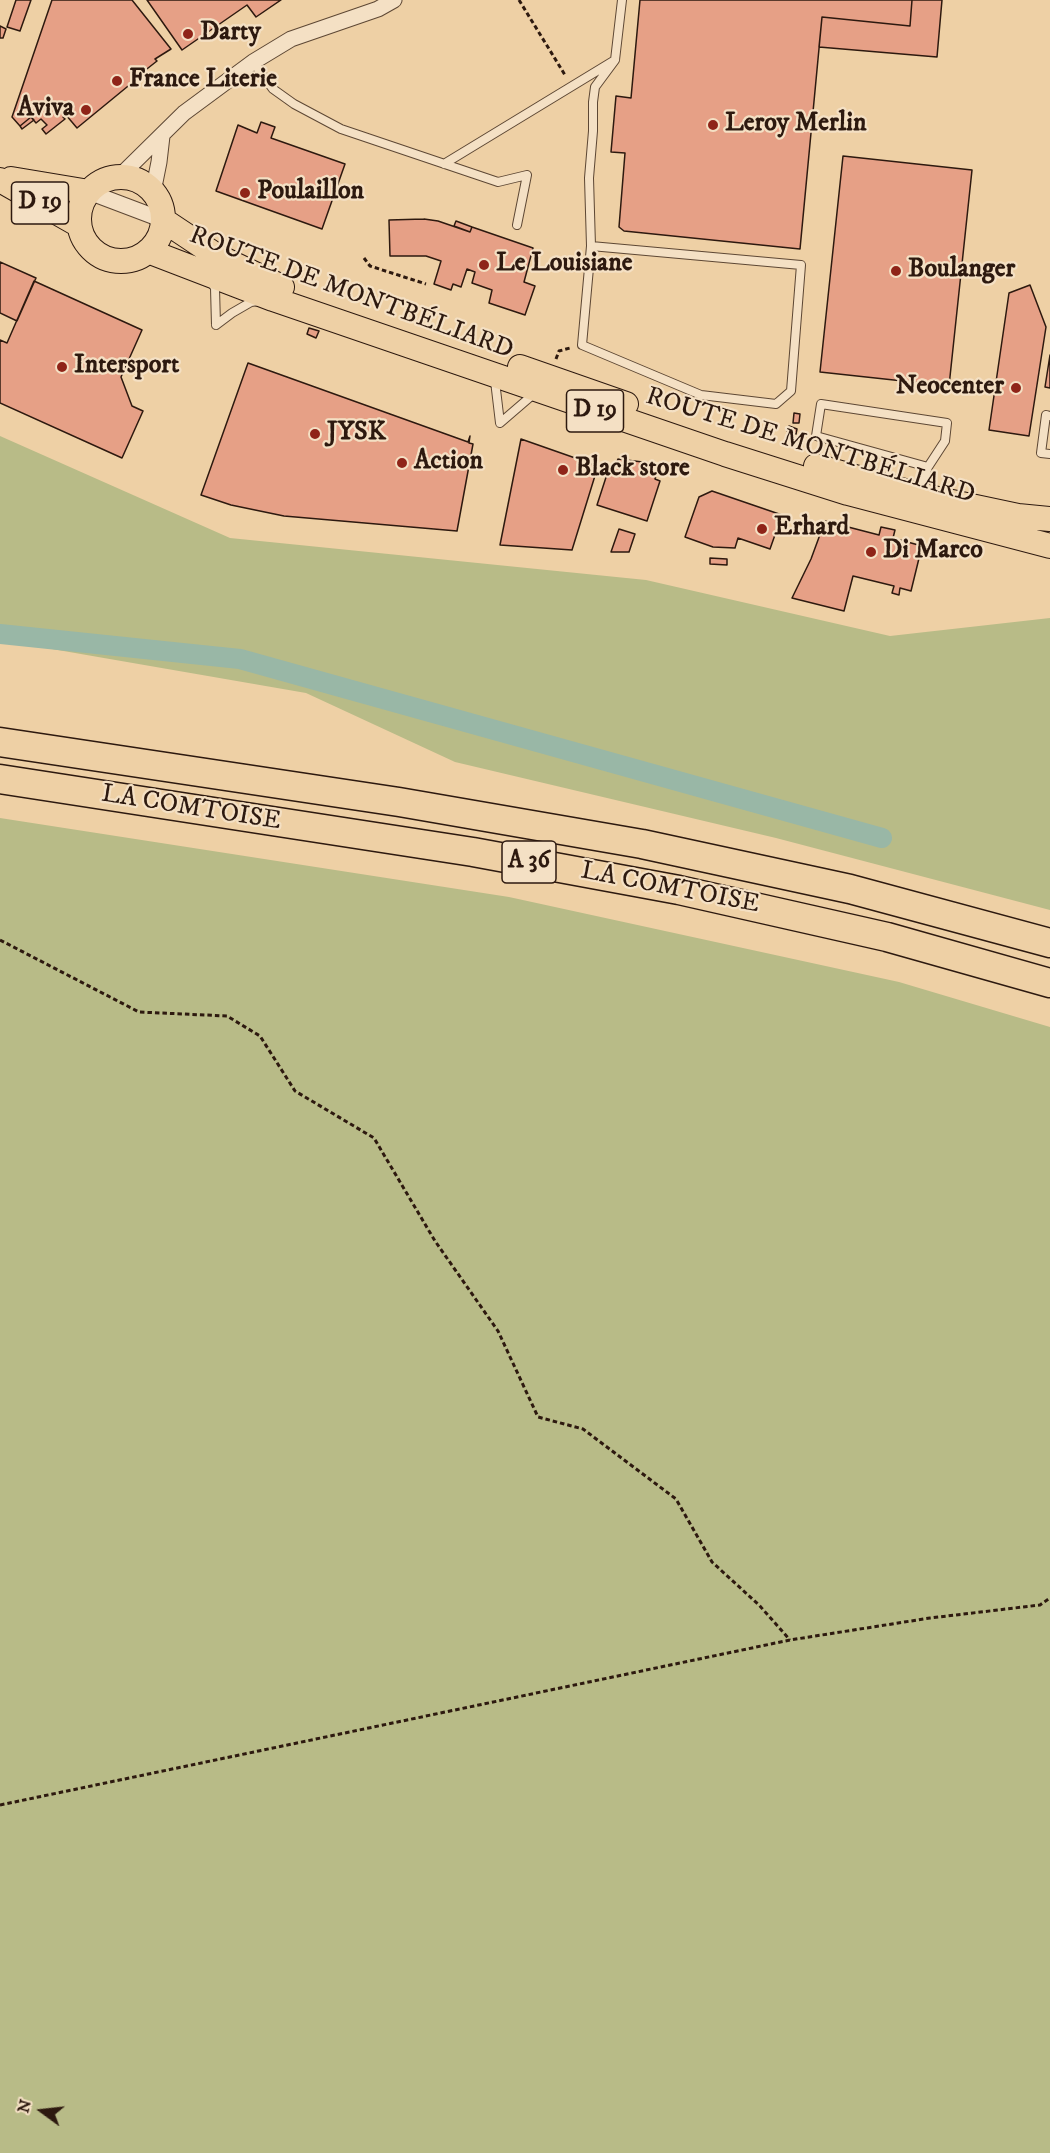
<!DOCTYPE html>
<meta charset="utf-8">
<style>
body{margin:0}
#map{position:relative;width:1050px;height:2153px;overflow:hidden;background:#eed0a5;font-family:"IM FELL DW Pica",serif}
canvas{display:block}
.north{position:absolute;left:12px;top:2081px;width:60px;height:60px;-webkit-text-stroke:4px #f4e0c4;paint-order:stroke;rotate:285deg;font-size:16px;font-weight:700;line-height:24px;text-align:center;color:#2d190f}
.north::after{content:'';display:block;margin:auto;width:21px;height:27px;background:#2d190f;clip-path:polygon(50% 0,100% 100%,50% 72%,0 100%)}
</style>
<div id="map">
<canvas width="1050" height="2153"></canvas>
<div class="north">N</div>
</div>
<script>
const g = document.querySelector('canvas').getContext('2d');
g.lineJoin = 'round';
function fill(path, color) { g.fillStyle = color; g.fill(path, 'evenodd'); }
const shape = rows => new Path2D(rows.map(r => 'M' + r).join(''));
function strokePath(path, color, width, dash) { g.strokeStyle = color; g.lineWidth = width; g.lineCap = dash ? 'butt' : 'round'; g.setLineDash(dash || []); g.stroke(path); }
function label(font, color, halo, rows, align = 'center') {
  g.font = font + ' "IM FELL DW Pica",serif'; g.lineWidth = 4.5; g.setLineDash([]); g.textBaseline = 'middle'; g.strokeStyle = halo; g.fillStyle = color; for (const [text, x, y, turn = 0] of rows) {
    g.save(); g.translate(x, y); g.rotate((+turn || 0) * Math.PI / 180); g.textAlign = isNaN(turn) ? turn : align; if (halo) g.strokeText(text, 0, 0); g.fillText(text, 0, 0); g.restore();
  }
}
const green = shape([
 [0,436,230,538,646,580,890,636,1050,618,1050,910,776,838,455,762,306,693,0,640],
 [0,818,509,897,899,982,1050,1027,1050,2153,0,2153]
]);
const canal = shape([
 [0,634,240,659,882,838]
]);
const building = shape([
 [16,0,31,0,20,31,7,27,16,0],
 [52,0,132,0,171,49,155,59,157,61,143,72,144,73,77,128,66,115,63,117,65,119,46,134,42,129,47,125,41,119,36,123,31,117,20,126,12,117,52,0],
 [147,0,281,0,256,17,247,5,182,50,147,0],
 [640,0,912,0,910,26,822,17,800,249,624,231,619,227,625,153,611,152,616,96,631,98,640,0],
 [912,0,942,0,937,57,819,47,822,17,910,26,912,0],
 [0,26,6,29,3,38,0,38,0,26],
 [31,117,34,120,22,129,20,126,31,117],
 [261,122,275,127,271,138,345,164,322,229,216,191,238,125,257,133,261,122],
 [843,156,972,170,949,386,820,372,843,156],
 [424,219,438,221,470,232,472,227,533,248,524,282,535,286,525,315,489,303,492,290,472,283,475,272,467,269,461,287,453,284,451,290,434,284,441,261,426,256,390,256,389,220,424,219],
 [456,221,472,227,470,232,454,226,456,221],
 [0,262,36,278,17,321,0,313,0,262],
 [34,281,142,330,121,377,132,406,143,411,122,458,0,403,0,340,7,343,34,281],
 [1030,285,1046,327,1029,436,989,430,1009,293,1030,285],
 [309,328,319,331,316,338,307,334,309,328],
 [1050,355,1050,388,1045,387,1050,355],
 [248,363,468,442,470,436,469,443,473,444,457,531,284,516,231,505,201,495,248,363],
 [794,413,800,414,799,423,793,423,794,413],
 [789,426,797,429,796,434,787,431,789,426],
 [521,439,598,466,572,550,500,545,521,439],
 [618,459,659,464,655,479,660,481,647,521,597,505,610,465,615,467,618,459],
 [712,491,782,515,770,549,738,538,735,548,713,547,685,537,699,497,712,491],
 [825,521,879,535,881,527,895,530,893,538,922,546,911,591,900,588,899,595,892,593,894,586,853,576,844,611,792,598,811,559,825,521],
 [619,529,635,534,629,552,611,552,619,529],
 [710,558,727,559,727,565,710,564,710,558]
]);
const path = shape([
 [519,0,565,75],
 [364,258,370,266,426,284],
 [556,359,559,351,570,348],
 [0,940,139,1012,227,1016,260,1036,295,1091,374,1138,435,1241,498,1331,538,1417,583,1429,676,1499,712,1562,759,1605,790,1640],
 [0,1805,790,1640,930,1618,1040,1605,1050,1598]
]);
const lane = shape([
 [253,62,273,89,294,104,341,129,498,182,527,175,517,225],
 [444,164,615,60,622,0],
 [591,246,801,265,791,391,776,404,701,395,582,345,591,246,589,178,593,131,593,102,595,87,615,60],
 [211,282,215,288,216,325],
 [216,325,232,313,251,302,259,301],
 [495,381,500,423,536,392],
 [1050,416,1046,415,1041,453,1050,454],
 [919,493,928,467,945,441,947,423,821,404,816,436,928,467]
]);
const street = shape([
 [119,177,184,113,253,62,291,39,378,9,394,0],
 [89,192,163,220],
 [153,192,159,162,162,136]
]);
const primary = shape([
 '79 219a42 42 0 1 1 84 0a42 42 0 1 1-84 0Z',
 [11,179,89,192],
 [0,180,79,225],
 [163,220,217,256,282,287],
 [148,251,273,299,725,454,848,493,1050,546],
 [520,367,626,404],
 [816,466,919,495,1018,516,1050,519]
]);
const highway = shape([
 [0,742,399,802,642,844,850,889,1050,943],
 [0,779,473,852,679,890,887,937,1050,983]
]);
const markers = [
 [188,34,6,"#8f2418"],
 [117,81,6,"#8f2418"],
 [86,110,6,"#8f2418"],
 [713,125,6,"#8f2418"],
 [245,193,6,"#8f2418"],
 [484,265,6,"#8f2418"],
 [896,271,6,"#8f2418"],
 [62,367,6,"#8f2418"],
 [1016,388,6,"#8f2418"],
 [315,434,6,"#8f2418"],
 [402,463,6,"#8f2418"],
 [563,470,6,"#8f2418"],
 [762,529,6,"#8f2418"],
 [871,552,6,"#8f2418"]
];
const shields = [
 [40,203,57],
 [595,411,57],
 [529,862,54]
];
const shieldNames = [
 ["D 19",40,203],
 ["D 19",595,411],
 ["A 36",529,862]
];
const poiNames = [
 ["Darty",200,34],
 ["France Literie",129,81],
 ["Aviva",74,110,"right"],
 ["Leroy Merlin",725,125],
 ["Poulaillon",257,193],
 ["Le Louisiane",496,265],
 ["Boulanger",908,271],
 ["Intersport",74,367],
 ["Neocenter",1004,388,"right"],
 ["JYSK",327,434],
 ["Action",414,463],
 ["Black store",575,470],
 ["Erhard",774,529],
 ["Di Marco",883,552]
];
const streetNames = [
 ["ROUTE DE MONTBÉLIARD",351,294,20],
 ["ROUTE DE MONTBÉLIARD",810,447,17],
 ["LA COMTOISE",191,809,9],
 ["LA COMTOISE",670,889,11]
];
fill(green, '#b8bb87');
strokePath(canal, '#99b7a6', 20);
fill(building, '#e6a086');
strokePath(building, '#2d190f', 1.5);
strokePath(lane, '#5d4734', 10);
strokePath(street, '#5d4734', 17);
strokePath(primary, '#2d190f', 26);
strokePath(highway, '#2d190f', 31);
strokePath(path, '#2d190f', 3, [4.5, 3]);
strokePath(lane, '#f4e0c4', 8);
strokePath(street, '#f4e0c4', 15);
strokePath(primary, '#eed0a5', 24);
strokePath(highway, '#eed0a5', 28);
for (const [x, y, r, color] of markers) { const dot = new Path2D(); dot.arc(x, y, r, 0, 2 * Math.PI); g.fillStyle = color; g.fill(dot); strokePath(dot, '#f4e0c4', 2); }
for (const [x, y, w] of shields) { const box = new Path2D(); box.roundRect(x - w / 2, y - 21, w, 42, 4.5); g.fillStyle = '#f4e0c4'; g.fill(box); strokePath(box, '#2d190f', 1.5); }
label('bold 24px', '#2d190f', null, shieldNames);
label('bold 26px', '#2d190f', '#f4e0c4', poiNames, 'left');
label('26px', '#2d190f', '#f4e0c4', streetNames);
</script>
